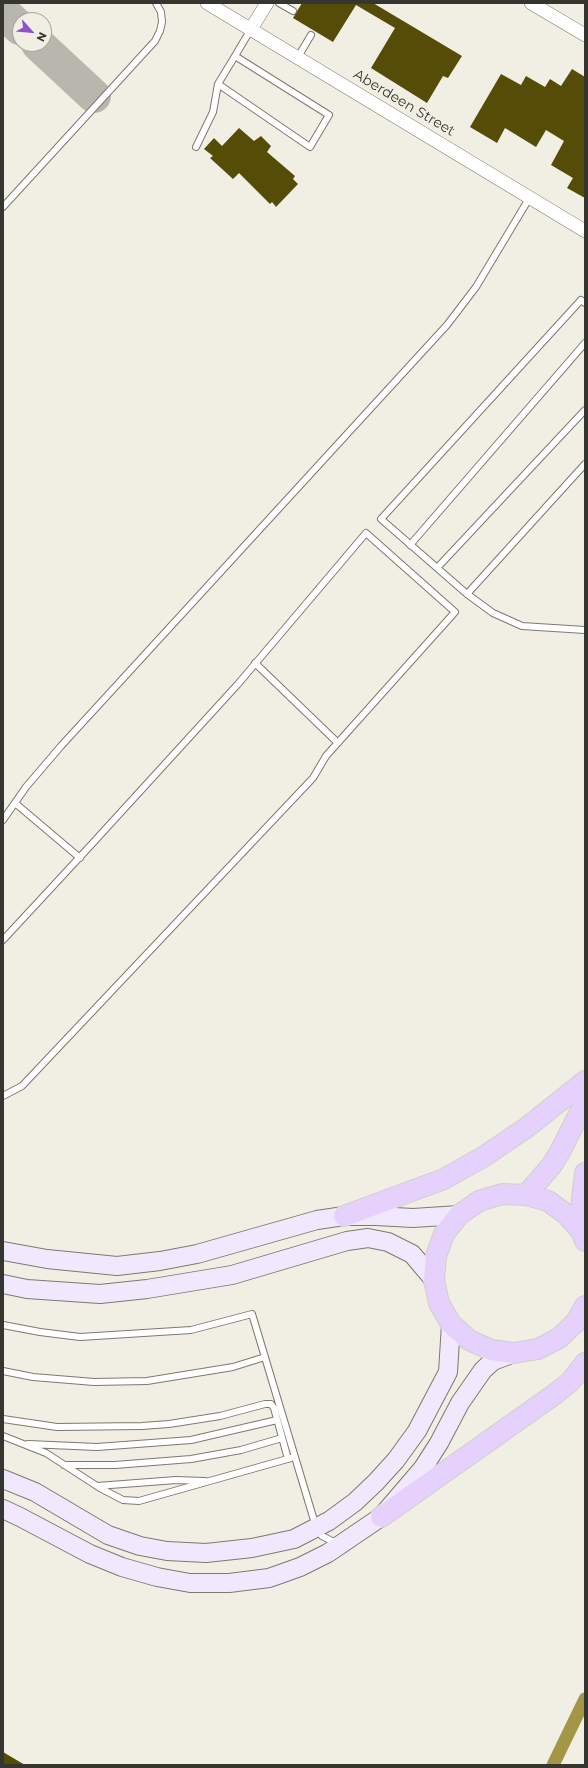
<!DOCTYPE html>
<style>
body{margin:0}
#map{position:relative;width:588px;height:1768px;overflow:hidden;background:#f1efe3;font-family:Montserrat,sans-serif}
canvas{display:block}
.frame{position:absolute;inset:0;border:4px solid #363631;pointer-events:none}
.north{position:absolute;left:12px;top:12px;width:40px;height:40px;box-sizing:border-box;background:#f1efe3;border:1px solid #a6a59c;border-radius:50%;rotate:117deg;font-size:11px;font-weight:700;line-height:16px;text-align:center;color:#363631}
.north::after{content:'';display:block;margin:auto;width:14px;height:18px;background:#8f52c8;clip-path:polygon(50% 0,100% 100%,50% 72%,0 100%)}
</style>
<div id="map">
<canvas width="588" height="1768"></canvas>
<div class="frame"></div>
<div class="north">N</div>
</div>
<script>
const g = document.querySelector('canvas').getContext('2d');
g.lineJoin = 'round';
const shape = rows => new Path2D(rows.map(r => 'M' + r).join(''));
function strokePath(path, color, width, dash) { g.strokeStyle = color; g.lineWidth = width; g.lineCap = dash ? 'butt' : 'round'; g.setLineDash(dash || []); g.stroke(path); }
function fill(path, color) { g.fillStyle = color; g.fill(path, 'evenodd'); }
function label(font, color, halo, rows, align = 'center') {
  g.font = font + ' Montserrat,sans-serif'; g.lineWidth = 4; g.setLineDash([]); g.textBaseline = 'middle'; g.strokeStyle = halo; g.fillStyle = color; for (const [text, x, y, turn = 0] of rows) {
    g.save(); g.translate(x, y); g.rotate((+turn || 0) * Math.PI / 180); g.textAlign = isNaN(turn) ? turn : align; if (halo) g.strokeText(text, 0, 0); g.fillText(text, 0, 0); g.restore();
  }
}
const canal = shape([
 [553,1765,585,1699]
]);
const taxiway = shape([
 [3,12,20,28],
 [38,44,94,96]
]);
const building = shape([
 [302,3,373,3,462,56,448,78,443,76,427,103,371,68,395,28,356,5,333,42,293,18],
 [572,69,585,77,585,198,567,188,573,178,551,165,564,141,546,130,536,147,505,128,497,143,470,127,501,74,521,85,526,76,545,87,550,79,561,86],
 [239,128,254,141,261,136,271,146,267,152,295,176,293,179,298,184,276,207,272,202,270,204,239,173,233,179,210,158,213,156,204,149,214,138,222,146],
 [3,1752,25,1765,3,1765]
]);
const lane = shape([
 [279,3,293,11],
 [235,56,329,115,310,147,218,84,235,56,251,29],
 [298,57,311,35],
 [196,147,213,112,218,84],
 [3,207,155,41,160,31,162,22,161,12,156,3],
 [585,303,581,300,381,519,467,594,493,613,522,626,585,630],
 [410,545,585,343],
 [437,568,585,410],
 [467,594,585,464],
 [255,663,338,743],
 [15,803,80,858],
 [3,820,26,787,61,746,447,325,476,287,530,197],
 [3,940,91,845,238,684,366,533,455,612,326,756,313,778,22,1086,3,1096],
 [3,1325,40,1332,80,1337,191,1330,252,1314,316,1527,322,1536,338,1544],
 [3,1371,33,1377,94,1382,147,1381,233,1367,265,1357],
 [3,1419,57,1427,142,1426,169,1424,220,1416,265,1404,271,1404,274,1408,288,1459],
 [3,1436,46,1453,100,1488,123,1500,139,1501,291,1458],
 [28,1444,97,1447,191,1440,277,1420],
 [64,1465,115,1465,191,1459,241,1450,282,1438],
 [97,1486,176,1480,205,1481]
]);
const street = shape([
 [207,3,585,231],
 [531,3,585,35],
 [251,29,267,3]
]);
const secondary = shape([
 [3,1251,47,1259,117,1266,160,1261,197,1254,317,1220,344,1216,376,1216,413,1218,459,1215],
 [3,1284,27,1289,100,1294,147,1289,232,1275,347,1241,368,1238,388,1242,412,1254,434,1280],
 [3,1479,35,1492,108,1535,140,1546,167,1551,206,1553,252,1548,294,1539,329,1521,355,1502,376,1482,396,1460,417,1431,448,1372,451,1324],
 [3,1509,20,1517,90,1554,122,1567,157,1577,190,1583,229,1583,269,1578,300,1567,328,1553,381,1517,423,1468,439,1443,460,1403,483,1370,493,1361,514,1353]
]);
const primary = shape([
 [526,1195,552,1165,561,1150,585,1102],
 [344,1216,444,1179,483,1157,526,1128,585,1081],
 [581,1231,582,1198,585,1173],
 [585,1241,581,1231,566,1214,548,1201,526,1195,502,1194,479,1201,459,1215,444,1234,436,1256,434,1280,439,1303,451,1324,469,1340,491,1350,514,1353,538,1349,559,1338,576,1322,585,1306],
 [381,1517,555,1394,570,1382,585,1363]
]);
const streetNames = [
 ["Aberdeen Street",404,103,31]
];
strokePath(canal, '#a39646', 13);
strokePath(taxiway, '#b8b7ad', 34);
fill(building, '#554c07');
strokePath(lane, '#7c7a70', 8);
strokePath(street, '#7c7a70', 14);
strokePath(secondary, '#7c7a70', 20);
strokePath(primary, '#cfcfce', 22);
strokePath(lane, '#fff', 6);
strokePath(street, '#fff', 13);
strokePath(secondary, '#f2e8fd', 18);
strokePath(primary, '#e5d1fb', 20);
label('14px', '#363631', '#f1efe3', streetNames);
</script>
